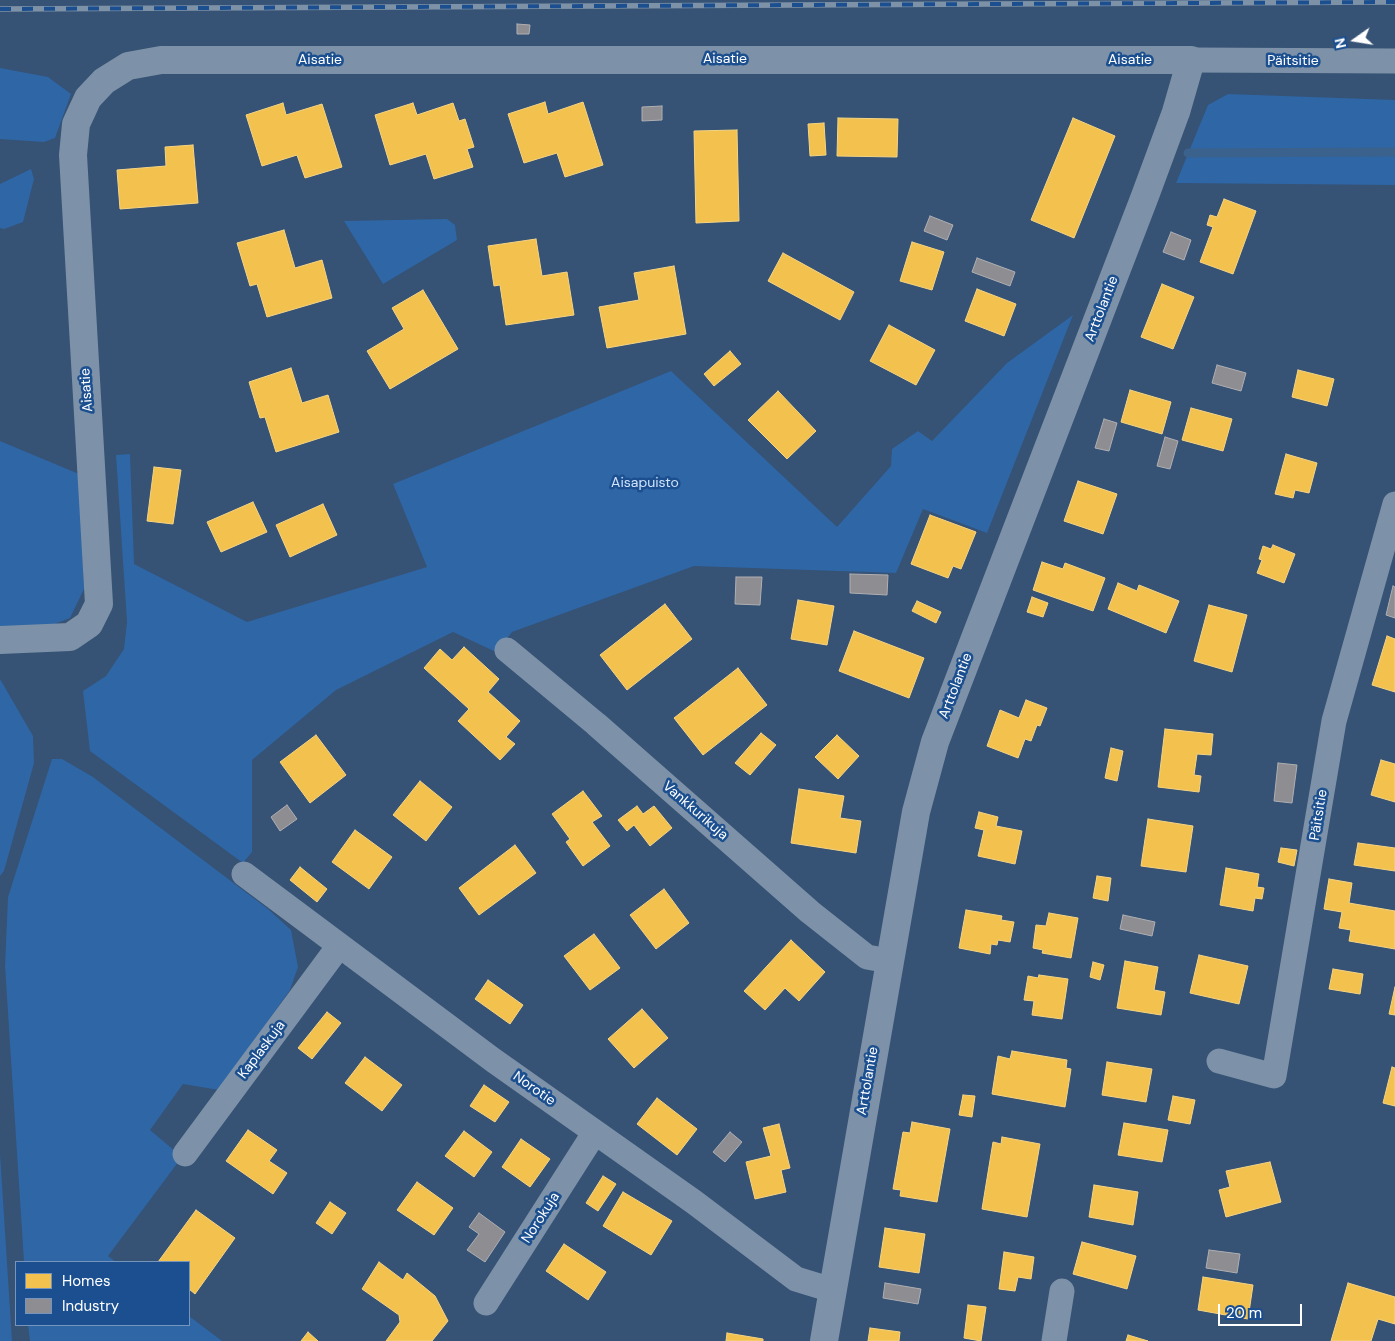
<!DOCTYPE html>
<meta charset="utf-8">
<style>
body{margin:0}
#map{position:relative;width:1395px;height:1341px;overflow:hidden;background:#365274;font-family:"DM Sans",sans-serif}
canvas{display:block}
.legend{position:absolute;left:15px;top:1261px;width:175px;height:65px;box-sizing:border-box;background:#1b4f8f;border:1px solid #7695bc;margin:0;padding:6px 9px;list-style:none;font-size:15px;color:#fff}
.legend li{display:flex;align-items:center;gap:10px;height:25px}
.legend b{width:25px;border:1px solid #7695bc}
.north{position:absolute;left:1330px;top:15px;width:50px;height:50px;-webkit-text-stroke:4px #1b4f8f;paint-order:stroke;rotate:257deg;font-size:14px;font-weight:700;line-height:20px;text-align:center;color:#fff}
.north::after{content:'';display:block;margin:auto;width:18px;height:22px;background:#fff;clip-path:polygon(50% 0,100% 100%,50% 72%,0 100%)}
.scale{position:absolute;left:1218px;top:1304px;width:84px;height:22px;box-sizing:border-box;border:2px solid #fff;border-top:0;padding-left:6px;font-size:15px;line-height:18px;white-space:nowrap;color:#fff;-webkit-text-stroke:4px #1b4f8f;paint-order:stroke}
</style>
<div id="map">
<canvas width="1395" height="1341"></canvas>
<ul class="legend">
<li><b style="height:14px;background:#f2c14e"></b>Homes</li>
<li><b style="height:14px;background:#8d8d92"></b>Industry</li>
</ul>
<div class="north">N</div>
<div class="scale">20 m</div>
</div>
<script>
const g = document.querySelector('canvas').getContext('2d');
g.lineJoin = 'round';
function fill(path, color) { g.fillStyle = color; g.fill(path, 'evenodd'); }
const shape = rows => new Path2D(rows.map(r => 'M' + r).join(''));
function strokePath(path, color, width, dash) { g.strokeStyle = color; g.lineWidth = width; g.lineCap = dash ? 'butt' : 'round'; g.setLineDash(dash || []); g.stroke(path); }
function label(font, color, halo, rows, align = 'center') {
  g.font = font + ' "DM Sans",sans-serif'; g.lineWidth = 5; g.setLineDash([]); g.textBaseline = 'middle'; g.strokeStyle = halo; g.fillStyle = color; for (const [text, x, y, turn = 0] of rows) {
    g.save(); g.translate(x, y); g.rotate((+turn || 0) * Math.PI / 180); g.textAlign = isNaN(turn) ? turn : align; if (halo) g.strokeText(text, 0, 0); g.fillText(text, 0, 0); g.restore();
  }
}
const green = shape([
 [0,68,48,77,71,94,55,138,44,142,0,139],
 [1228,94,1395,100,1395,185,1176,183,1208,105],
 [31,169,34,179,23,222,4,229,0,228,0,184],
 [447,219,455,225,457,240,383,284,344,221],
 [1073,315,987,533,923,509,896,573,694,566,512,632,496,652,453,632,336,690,252,760,252,852,243,863,90,751,83,691,106,676,124,649,127,622,116,455,130,454,134,564,247,622,427,567,393,484,671,371,837,527,891,466,892,449,918,431,932,441,1007,363],
 [0,441,79,474,84,589,70,618,52,625,0,629],
 [0,679,33,736,34,763,4,871,0,876],
 [52,759,62,759,93,777,268,909,291,930,298,967,290,990,219,1090,183,1084,150,1130,182,1157,108,1256,116,1262,24,1262,5,966,8,897],
 [0,1153,12,1341,0,1341],
 [189,1316,222,1341,30,1341,28,1325,189,1325]
]);
const homes = shape([
 [545,102,548,114,583,102,603,165,565,177,557,153,524,163,508,114,545,102],
 [283,103,286,115,322,104,342,167,305,178,297,155,262,166,246,115,283,103],
 [413,103,417,115,453,103,459,121,465,119,474,147,467,149,473,167,434,179,426,154,390,165,375,115,413,103],
 [838,118,898,119,897,157,837,156,838,118],
 [1073,118,1115,136,1074,238,1031,220,1073,118],
 [824,123,826,155,810,156,808,124,824,123],
 [737,130,739,221,696,223,694,131,737,130],
 [193,145,198,203,120,209,117,170,166,166,165,147,193,145],
 [1224,199,1256,211,1233,274,1200,262,1213,227,1207,225,1210,215,1217,217,1224,199],
 [284,230,295,268,322,260,332,298,267,317,257,284,250,286,237,243,284,230],
 [536,239,542,276,567,272,574,315,506,325,500,285,494,286,488,246,536,239],
 [912,242,944,252,932,290,900,281,912,242],
 [783,253,854,292,840,320,768,281,783,253],
 [674,266,686,334,607,348,599,307,639,300,634,273,674,266],
 [1162,284,1194,297,1173,349,1141,337,1162,284],
 [977,289,1016,304,1004,336,965,321,977,289],
 [423,290,458,349,390,389,367,351,404,329,392,308,423,290],
 [889,325,935,350,916,385,870,361,889,325],
 [730,351,741,364,714,386,704,374,730,351],
 [291,368,302,403,328,395,339,432,276,452,265,417,260,418,249,382,291,368],
 [1298,370,1334,379,1327,406,1292,397,1298,370],
 [1130,390,1171,402,1162,434,1121,422,1130,390],
 [778,391,816,431,787,459,748,420,778,391],
 [1191,408,1232,419,1223,451,1182,440,1191,408],
 [1286,454,1317,463,1309,493,1295,490,1293,498,1275,494,1286,454],
 [154,467,181,470,173,524,147,521,154,467],
 [1078,481,1117,494,1103,534,1064,521,1078,481],
 [253,502,267,532,221,552,207,522,253,502],
 [323,504,337,535,290,557,276,525,323,504],
 [930,515,976,532,961,569,953,566,948,578,911,564,930,515],
 [1273,545,1295,554,1284,583,1257,573,1262,560,1259,559,1263,546,1271,549,1273,545],
 [1042,562,1063,569,1065,563,1105,578,1093,611,1033,590,1042,562],
 [1118,583,1137,591,1139,585,1179,601,1166,633,1108,609,1118,583],
 [1032,597,1048,603,1043,617,1027,612,1032,597],
 [798,600,834,606,827,645,791,639,798,600],
 [917,601,941,612,936,623,912,611,917,601],
 [665,604,692,639,627,690,600,655,665,604],
 [1209,605,1247,615,1232,672,1194,661,1209,605],
 [854,631,924,658,909,698,839,671,854,631],
 [1387,636,1395,639,1395,692,1372,685,1387,636],
 [464,647,499,679,488,692,520,721,506,737,515,744,500,760,458,721,469,709,424,668,440,649,452,660,464,647],
 [738,668,767,705,703,755,674,718,738,668],
 [1026,700,1047,708,1040,726,1037,725,1031,741,1025,739,1018,758,987,746,1000,710,1019,718,1026,700],
 [1165,729,1213,734,1211,755,1197,754,1194,775,1201,776,1199,792,1158,787,1165,729],
 [761,733,776,745,750,775,735,763,761,733],
 [316,735,346,775,310,803,280,762,316,735],
 [837,735,859,756,838,779,815,757,837,735],
 [1111,748,1123,751,1117,781,1105,778,1111,748],
 [1381,760,1395,764,1395,802,1371,795,1381,760],
 [420,781,452,807,426,841,393,815,420,781],
 [799,789,844,796,840,818,861,821,856,853,791,843,799,789],
 [583,791,602,816,592,822,610,846,583,866,566,842,570,839,552,814,583,791],
 [637,806,643,814,654,806,672,828,650,846,634,825,627,831,618,820,637,806],
 [979,812,998,817,996,826,1022,831,1015,864,978,856,984,830,975,828,979,812],
 [1148,819,1193,826,1186,872,1141,866,1148,819],
 [355,830,392,857,369,889,332,862,355,830],
 [1358,843,1395,848,1395,871,1354,865,1358,843],
 [515,845,536,873,479,915,459,888,515,845],
 [1281,848,1297,850,1294,866,1278,862,1281,848],
 [300,867,327,889,317,902,290,880,300,867],
 [1226,868,1259,874,1257,887,1264,888,1262,899,1255,898,1253,911,1220,905,1226,868],
 [1097,876,1111,878,1108,901,1093,898,1097,876],
 [1329,879,1352,883,1349,903,1395,911,1395,949,1349,941,1351,930,1339,928,1342,912,1324,909,1329,879],
 [664,889,689,923,656,949,630,915,664,889],
 [966,910,1002,916,1001,920,1014,922,1010,942,998,940,997,945,991,944,990,954,959,948,966,910],
 [1049,913,1078,918,1071,958,1042,953,1043,950,1033,948,1036,925,1046,926,1049,913],
 [594,934,620,968,590,990,564,956,594,934],
 [791,940,825,972,799,1001,785,988,765,1010,744,991,791,940],
 [1199,955,1248,966,1239,1004,1190,993,1199,955],
 [1125,961,1158,967,1154,990,1165,992,1161,1015,1117,1008,1125,961],
 [1093,962,1104,965,1100,980,1090,977,1093,962],
 [1333,969,1363,974,1360,994,1329,989,1333,969],
 [1039,975,1068,979,1062,1019,1032,1015,1034,1001,1024,1000,1028,976,1038,978,1039,975],
 [488,980,523,1005,510,1024,475,999,488,980],
 [1395,987,1395,1015,1389,1014,1395,987],
 [642,1009,668,1038,634,1068,608,1039,642,1009],
 [327,1012,341,1023,312,1059,298,1048,327,1012],
 [1012,1051,1067,1060,1066,1068,1071,1069,1065,1107,992,1094,998,1056,1010,1059,1012,1051],
 [365,1057,402,1085,382,1111,345,1083,365,1057],
 [1107,1062,1152,1069,1146,1102,1102,1095,1107,1062],
 [1392,1067,1395,1068,1395,1106,1383,1103,1392,1067],
 [484,1085,509,1102,495,1122,470,1106,484,1085],
 [963,1095,975,1096,972,1117,959,1115,963,1095],
 [1173,1096,1195,1100,1190,1124,1168,1120,1173,1096],
 [657,1098,697,1129,677,1155,637,1124,657,1098],
 [912,1122,950,1129,937,1202,900,1196,901,1190,893,1189,903,1132,910,1133,912,1122],
 [1124,1123,1168,1130,1162,1162,1118,1155,1124,1123],
 [779,1124,790,1168,781,1170,786,1192,755,1199,746,1162,771,1156,763,1128,779,1124],
 [248,1130,277,1150,269,1161,287,1173,273,1194,226,1161,248,1130],
 [464,1131,492,1152,474,1177,445,1156,464,1131],
 [1002,1137,1040,1144,1027,1217,982,1209,993,1142,1001,1144,1002,1137],
 [521,1139,550,1159,530,1187,502,1167,521,1139],
 [1270,1162,1281,1202,1226,1217,1219,1190,1230,1187,1226,1171,1270,1162],
 [603,1176,616,1184,598,1211,586,1203,603,1176],
 [417,1182,453,1208,434,1235,397,1210,417,1182],
 [1094,1185,1138,1192,1133,1225,1089,1217,1094,1185],
 [623,1192,672,1221,651,1255,603,1226,623,1192],
 [330,1202,346,1213,332,1234,316,1223,330,1202],
 [196,1210,235,1238,195,1294,189,1289,189,1262,158,1262,196,1210],
 [885,1228,925,1234,919,1273,879,1267,885,1228],
 [1082,1242,1136,1256,1127,1289,1073,1274,1082,1242],
 [564,1244,606,1272,588,1300,546,1271,564,1244],
 [1004,1252,1034,1257,1031,1279,1018,1277,1015,1291,999,1289,1004,1252],
 [379,1262,403,1280,407,1273,435,1296,448,1321,432,1341,386,1341,400,1322,399,1315,362,1289,379,1262],
 [1203,1277,1253,1285,1248,1319,1198,1310,1203,1277],
 [1348,1283,1395,1297,1395,1324,1378,1319,1371,1341,1331,1341,1348,1283],
 [968,1305,986,1307,981,1341,964,1338,968,1305],
 [870,1328,900,1332,899,1341,868,1341,870,1328],
 [308,1332,318,1341,301,1341,308,1332],
 [727,1333,763,1339,763,1341,726,1341,727,1333],
 [1128,1335,1148,1341,1126,1341,1128,1335]
]);
const industry = shape([
 [517,24,530,25,529,34,517,34,517,24],
 [662,106,662,120,642,121,642,107,662,106],
 [930,216,953,225,947,240,924,231,930,216],
 [1171,232,1191,240,1184,260,1163,252,1171,232],
 [977,258,1015,272,1010,286,972,272,977,258],
 [1217,365,1246,373,1241,391,1212,383,1217,365],
 [1104,419,1117,423,1109,451,1095,448,1104,419],
 [1165,437,1178,441,1170,469,1157,466,1165,437],
 [850,574,888,575,887,595,850,593,850,574],
 [736,577,762,577,760,605,735,604,736,577],
 [1393,586,1395,587,1395,618,1386,615,1393,586],
 [1278,763,1297,765,1292,803,1274,801,1278,763],
 [287,805,297,819,280,831,271,817,287,805],
 [1123,915,1155,922,1152,936,1120,929,1123,915],
 [730,1132,742,1142,725,1162,713,1152,730,1132],
 [479,1213,505,1232,485,1262,467,1250,479,1234,469,1227,479,1213],
 [1209,1250,1240,1254,1237,1273,1206,1268,1209,1250],
 [885,1283,921,1289,918,1304,883,1298,885,1283]
]);
const stream = shape([
 [1188,153,1395,152]
]);
const minor = shape([
 [1191,60,1395,61],
 [507,650,596,724,810,912,867,957,889,961],
 [244,874,493,1060,694,1202,796,1279,832,1290],
 [1219,1061,1274,1076,1334,721,1395,504],
 [185,1154,339,946],
 [486,1303,595,1132],
 [1054,1341,1062,1291]
]);
const tertiary = shape([
 [0,640,70,637,89,624,99,604,73,155,76,124,88,98,104,81,128,66,161,60,1191,60,1176,112,1145,196,935,742,916,812,824,1341]
]);
const rail = shape([
 [0,9,1395,2]
]);
const streetNames = [
 ["Aisatie",725,59],
 ["Aisatie",320,60],
 ["Aisatie",1130,60],
 ["Päitsitie",1293,61],
 ["Arttolantie",1102,309,-69],
 ["Aisatie",87,390,-94],
 ["Arttolantie",956,686,-69],
 ["Vankkurikuja",695,811,41],
 ["Päitsitie",1319,815,-81],
 ["Kaplaskuja",262,1050,-53],
 ["Arttolantie",868,1081,-80],
 ["Norotie",534,1089,35],
 ["Norokuja",541,1218,-57]
];
const parkNames = [
 ["Aisapuisto",645,483]
];
fill(green, '#2f66a5');
fill(homes, '#f2c14e');
strokePath(homes, '#f6d483', 1);
fill(industry, '#8d8d92');
strokePath(industry, '#afafb3', 1);
strokePath(stream, '#3b618d', 9);
strokePath(minor, '#7d92a8', 25);
strokePath(tertiary, '#7d92a8', 28);
strokePath(rail, '#7e92a7', 5.5);
strokePath(rail, '#1b4f8f', 4, [11]);
label('14px', '#fff', '#1b4f8f', streetNames);
label('14px', '#cfe3fa', '#1b4f8f', parkNames);
</script>
